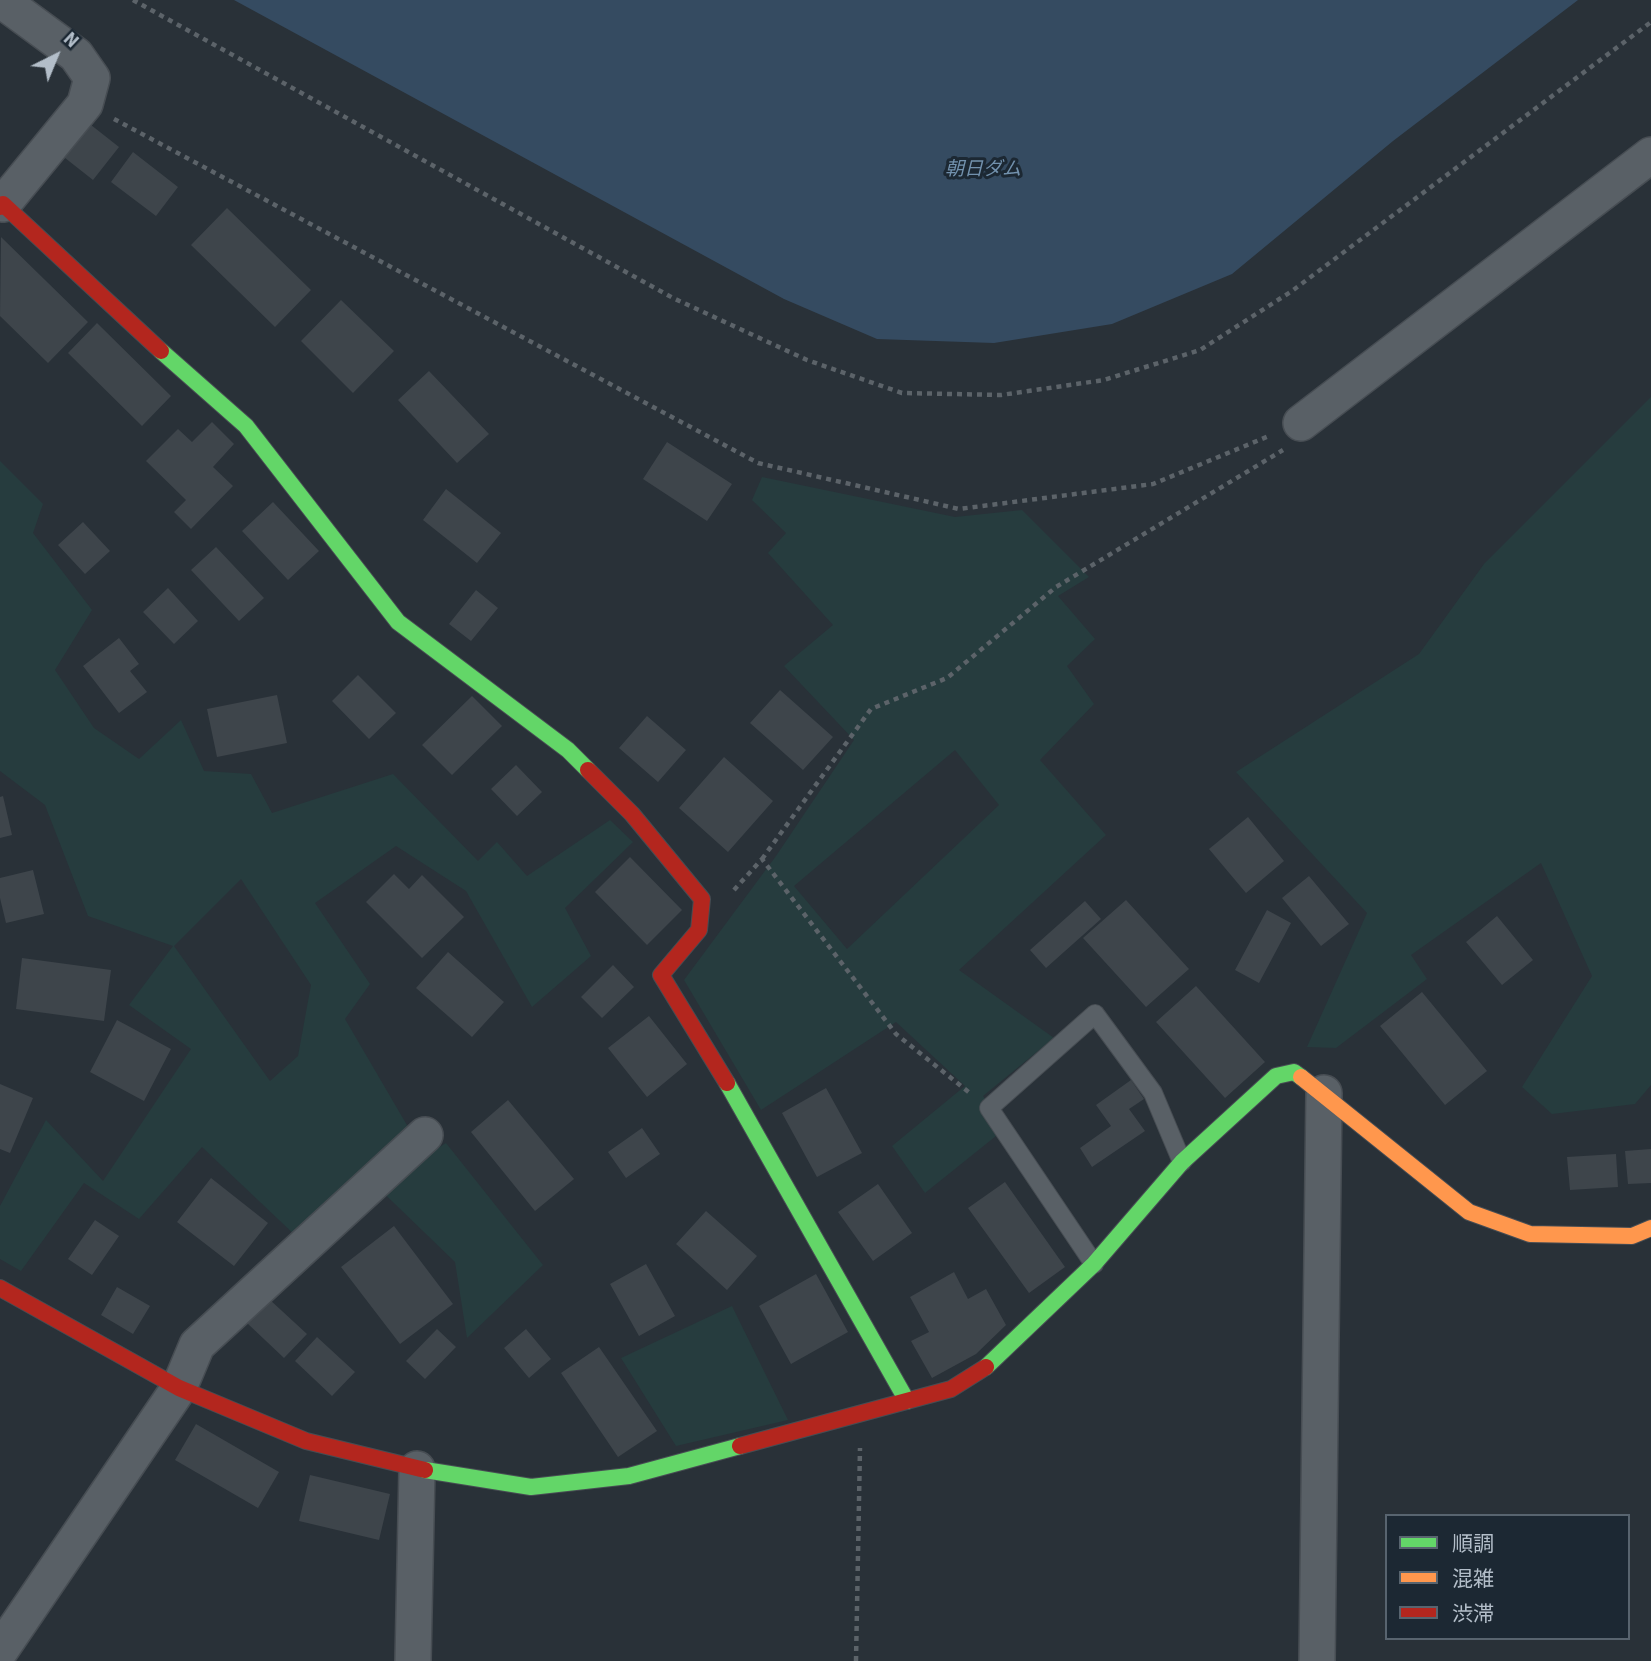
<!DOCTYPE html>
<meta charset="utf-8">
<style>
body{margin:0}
#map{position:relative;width:1651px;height:1661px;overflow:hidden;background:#293138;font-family:"Source Sans 3","Noto Sans JP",sans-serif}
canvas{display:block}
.legend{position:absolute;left:1385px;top:1514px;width:245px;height:126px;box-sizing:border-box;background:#1c2833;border:2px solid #58646f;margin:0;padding:9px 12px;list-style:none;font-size:21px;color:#b3bec9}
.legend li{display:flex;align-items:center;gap:14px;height:35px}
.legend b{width:35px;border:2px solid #58646f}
.north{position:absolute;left:21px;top:21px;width:70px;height:70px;-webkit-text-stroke:5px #1c2833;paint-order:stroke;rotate:43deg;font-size:19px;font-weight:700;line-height:28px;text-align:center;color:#b3bec9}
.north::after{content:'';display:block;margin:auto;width:24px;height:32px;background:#b3bec9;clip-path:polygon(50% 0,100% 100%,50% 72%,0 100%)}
</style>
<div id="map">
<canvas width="1651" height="1661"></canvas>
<ul class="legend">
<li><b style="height:9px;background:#63d668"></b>順調</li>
<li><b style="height:9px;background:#ff974d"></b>混雑</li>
<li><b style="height:9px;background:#b3261e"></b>渋滞</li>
</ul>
<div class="north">N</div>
</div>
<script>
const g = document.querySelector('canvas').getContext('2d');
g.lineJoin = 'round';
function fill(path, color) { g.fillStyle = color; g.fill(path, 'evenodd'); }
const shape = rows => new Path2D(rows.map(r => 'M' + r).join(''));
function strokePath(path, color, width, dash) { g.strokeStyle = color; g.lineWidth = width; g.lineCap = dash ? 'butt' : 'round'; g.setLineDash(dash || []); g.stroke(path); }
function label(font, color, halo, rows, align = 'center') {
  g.font = font + ' "Source Sans 3","Noto Sans JP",sans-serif'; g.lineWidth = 6; g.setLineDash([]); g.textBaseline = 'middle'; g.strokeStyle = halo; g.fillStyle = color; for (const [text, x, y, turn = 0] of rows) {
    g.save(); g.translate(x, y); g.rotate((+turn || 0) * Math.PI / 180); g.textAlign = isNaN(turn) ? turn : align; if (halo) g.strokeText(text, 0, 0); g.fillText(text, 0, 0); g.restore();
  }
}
const green = shape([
 [1651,397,1651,1085,1635,1104,1552,1114,1522,1087,1592,976,1541,863,1411,955,1427,979,1336,1048,1307,1047,1367,913,1236,772,1419,654,1484,564],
 [0,461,43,504,33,533,92,610,55,670,94,728,139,759,181,720,204,771,251,774,272,813,393,774,478,861,497,842,527,876,610,820,633,842,565,908,591,956,532,1007,466,891,396,846,315,903,370,984,345,1019,425,1156,446,1143,543,1265,467,1338,455,1262,367,1177,298,1238,202,1147,139,1219,84,1183,21,1271,0,1259,0,1206,46,1120,103,1181,191,1049,129,1005,173,946,88,916,45,805,0,771],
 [241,879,311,985,298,1056,270,1081,174,946],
 [762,477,955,517,1022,510,1089,577,1058,596,1095,639,1067,666,1094,704,1040,760,1106,835,959,970,1054,1038,983,1096,1006,1128,925,1193,892,1146,965,1086,896,1022,761,1110,684,980,776,856,854,740,784,666,833,625,768,553,786,533,752,500],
 [955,750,999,805,847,949,794,886],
 [732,1306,788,1420,676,1446,621,1358]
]);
const water = shape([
 [234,0,1578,0,1393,141,1232,274,1112,324,994,343,877,339,784,299]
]);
const building = shape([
 [86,121,119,147,93,180,60,154],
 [133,152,178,187,156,216,111,182],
 [227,208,311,290,275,327,191,245],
 [1,237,88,322,48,363,0,316],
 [341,300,394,351,353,393,301,341],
 [97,323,171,396,142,426,68,353],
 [429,371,489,434,457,463,398,400],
 [212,422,234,444,213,467,233,486,191,529,174,512,186,500,146,461,178,429,192,442],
 [667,442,732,484,707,521,643,479],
 [446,489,501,533,477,563,423,520],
 [273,502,319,551,288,580,242,531],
 [83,522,110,551,85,574,58,545],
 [216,547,264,598,239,621,191,570],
 [168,588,198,621,174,644,143,612],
 [476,590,498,608,471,641,449,624],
 [119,638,139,664,130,671,147,692,119,713,83,666],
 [358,675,396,713,369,739,332,701],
 [780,690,833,737,803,770,750,723],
 [277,695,287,743,217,757,207,709],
 [472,696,502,726,452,775,422,745],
 [647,716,686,750,658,782,619,748],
 [724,757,773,801,728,852,679,808],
 [516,765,542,792,517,816,491,789],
 [3,796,12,835,0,838,0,797],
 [1248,817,1284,861,1246,893,1209,849],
 [630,857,682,910,647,945,595,892],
 [33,870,44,914,6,923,0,898,0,878],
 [394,874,409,889,422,875,464,917,422,958,366,902],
 [1309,876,1349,924,1321,946,1282,898],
 [1126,900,1189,969,1146,1007,1083,938],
 [1085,901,1101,919,1046,968,1030,950],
 [1267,910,1291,923,1259,983,1235,970],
 [1497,916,1533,960,1502,985,1466,942],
 [448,952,504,1002,472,1037,416,988],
 [22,958,111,970,104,1021,16,1009],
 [613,965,634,987,602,1018,581,997],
 [1196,986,1265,1062,1225,1098,1156,1022],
 [1422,992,1487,1071,1445,1105,1380,1026],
 [649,1016,687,1064,647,1097,608,1048],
 [117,1020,171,1049,144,1101,90,1072],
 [1131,1080,1144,1099,1129,1109,1145,1131,1092,1167,1080,1148,1111,1126,1096,1105],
 [0,1084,33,1098,10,1153,0,1149],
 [826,1088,862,1153,817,1177,782,1113],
 [508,1100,574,1179,535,1211,471,1132],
 [642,1128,660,1154,626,1178,608,1152],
 [1651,1149,1651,1183,1628,1184,1625,1151],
 [1616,1154,1618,1187,1570,1190,1567,1157],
 [211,1178,268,1223,234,1266,177,1222],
 [1005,1182,1065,1267,1029,1293,968,1208],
 [878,1184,912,1233,873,1261,838,1212],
 [706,1211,757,1256,727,1290,676,1244],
 [95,1220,119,1236,92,1275,68,1259],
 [394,1226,453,1304,400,1344,341,1267],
 [646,1264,675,1316,639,1336,610,1284],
 [954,1272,968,1299,986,1289,1006,1325,976,1354,932,1378,911,1341,929,1332,910,1297],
 [816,1274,848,1332,791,1364,759,1306],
 [117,1287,150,1306,133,1334,101,1315],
 [269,1299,307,1334,284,1358,247,1323],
 [437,1329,456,1347,425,1379,406,1361],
 [526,1329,551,1359,529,1378,504,1348],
 [317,1337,355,1372,332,1396,295,1361],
 [599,1347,657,1431,618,1457,561,1373],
 [196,1424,279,1472,258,1508,175,1460],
 [310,1475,390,1494,379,1540,299,1521]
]);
const path = shape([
 [133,0,673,298,807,360,902,393,1001,395,1104,380,1200,350,1292,291,1651,22],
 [114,119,758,463,959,509,1153,484,1269,436],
 [762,859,871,709,947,678,1056,587,1283,450],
 [734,890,762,859,896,1034,971,1094],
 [856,1661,860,1448]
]);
const lane = shape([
 [1094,1264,989,1108,1095,1014,1153,1093,1182,1162]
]);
const street = shape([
 [1,0,76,55,92,78,85,104,3,204],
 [1301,423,1651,155],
 [0,1651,179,1388,197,1345,425,1135],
 [413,1661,417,1469],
 [1317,1661,1324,1093]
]);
const fast = shape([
 [161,351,246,426,398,622,568,750,588,770],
 [727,1083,907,1401],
 [986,1367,1094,1264,1182,1162,1276,1076,1294,1072,1301,1077],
 [425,1470,531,1487,629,1476,740,1446]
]);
const slow = shape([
 [1301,1077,1469,1212,1530,1234,1632,1236,1651,1228]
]);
const jam = shape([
 [0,207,3,204,161,351],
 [588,770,632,814,702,899,699,930,661,975,727,1083],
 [0,1288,179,1388,306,1441,425,1470],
 [740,1446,951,1389,986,1367]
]);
const waterNames = [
 ["朝日ダム",983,171]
];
fill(green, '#263c3e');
fill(water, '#354b61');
fill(building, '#3e454b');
strokePath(lane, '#474d53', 20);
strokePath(street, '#474d53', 38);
strokePath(fast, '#474d53', 18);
strokePath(slow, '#474d53', 18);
strokePath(jam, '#474d53', 18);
strokePath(path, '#5c6369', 4.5, [5, 5]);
strokePath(lane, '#596066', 18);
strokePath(street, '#596066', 35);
strokePath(fast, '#63d668', 16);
strokePath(slow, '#ff974d', 16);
strokePath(jam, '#b3261e', 16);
label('italic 19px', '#7291ad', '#1c2833', waterNames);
</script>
